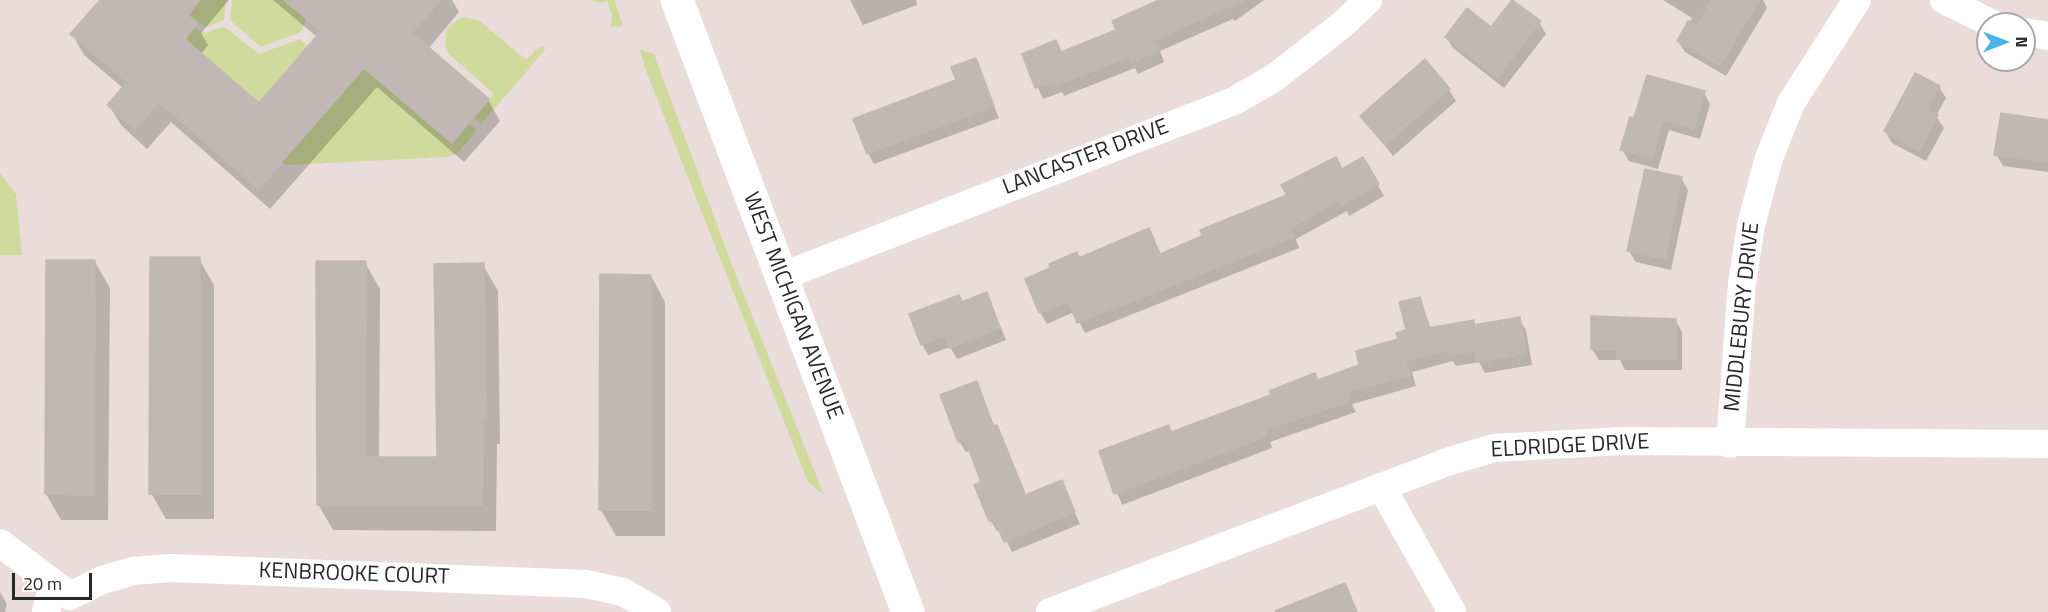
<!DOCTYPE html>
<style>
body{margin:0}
#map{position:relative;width:2048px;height:612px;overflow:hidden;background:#e9dcda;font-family:"Titillium Web",sans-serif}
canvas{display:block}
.north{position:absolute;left:1976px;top:12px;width:60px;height:60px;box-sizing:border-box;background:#fff;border:2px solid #a9a9a9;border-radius:50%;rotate:90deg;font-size:16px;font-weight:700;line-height:24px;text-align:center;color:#282828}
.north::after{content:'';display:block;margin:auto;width:21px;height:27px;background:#4ab2e6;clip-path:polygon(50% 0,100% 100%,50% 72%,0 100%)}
.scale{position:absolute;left:12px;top:573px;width:80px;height:27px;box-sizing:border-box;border:3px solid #282828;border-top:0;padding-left:8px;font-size:18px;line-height:21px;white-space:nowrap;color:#282828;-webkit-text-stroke:4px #fff;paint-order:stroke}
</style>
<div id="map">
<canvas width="2048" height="612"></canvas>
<div class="north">N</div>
<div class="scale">20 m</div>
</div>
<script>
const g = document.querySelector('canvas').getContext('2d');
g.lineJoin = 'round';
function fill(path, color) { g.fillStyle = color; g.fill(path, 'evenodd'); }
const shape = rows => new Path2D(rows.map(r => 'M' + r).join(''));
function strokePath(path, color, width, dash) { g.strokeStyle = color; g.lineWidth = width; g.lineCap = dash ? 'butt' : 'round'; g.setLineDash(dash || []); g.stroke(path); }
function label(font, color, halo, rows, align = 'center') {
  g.font = font + ' "Titillium Web",sans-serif'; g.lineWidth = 6; g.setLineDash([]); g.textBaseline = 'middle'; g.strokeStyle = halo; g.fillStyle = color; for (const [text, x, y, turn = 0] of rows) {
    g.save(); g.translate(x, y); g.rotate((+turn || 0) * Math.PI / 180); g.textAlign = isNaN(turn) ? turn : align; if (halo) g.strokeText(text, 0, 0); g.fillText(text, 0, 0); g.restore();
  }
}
const green = shape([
 [200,0,226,0,224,20,206,27,188,15],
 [232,0,284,0,306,19,301,32,261,47,230,20],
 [591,0,614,0,623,26,611,27,612,14,607,1,600,3],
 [466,17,480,21,526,60,538,48,544,46,545,50,481,124,473,117,494,94,449,54,445,46,447,29,457,20],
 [221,27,226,28,259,54,300,39,308,46,259,103,184,39,194,28,206,33],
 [640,49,654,54,733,268,824,495,808,482,645,68],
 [364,68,451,143,468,123,476,129,475,133,458,153,446,157,287,165,281,162],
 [0,173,16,194,22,255,0,255]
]);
const shadow = shape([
 [102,0,229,0,201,33,208,45,200,55,260,105,317,37,273,0,452,0,459,12,428,49,488,100,500,121,464,162,377,87,270,209,171,122,147,149,121,125,109,105,123,88,84,55,72,34],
 [850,0,916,0,917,5,863,25],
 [1163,0,1264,0,1235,21,1233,19,1160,51,1164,62,1138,74,1135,68,1064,96,1062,92,1043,99,1023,54,1062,53,1118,31],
 [1663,0,1763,0,1767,8,1726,76,1685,52,1678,41,1692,18],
 [1539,22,1546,34,1504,88,1453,48,1446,37],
 [975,60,999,118,874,164,868,153,958,81],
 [1939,87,1946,98,1936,116,1944,128,1926,161,1892,143,1885,131],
 [1449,90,1456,101,1393,156,1362,116],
 [1704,93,1710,104,1700,139,1669,130,1658,169,1629,161,1622,149,1635,120],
 [2002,115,2048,120,2048,172,2003,166,1996,154],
 [1363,159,1384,196,1349,216,1347,211,1296,239,1299,248,1085,333,1074,312,1047,324,1040,312,1027,279,1148,229,1161,255],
 [1681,178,1688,190,1671,270,1636,262,1629,251],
 [199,259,214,285,214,519,166,519,151,493],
 [48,262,95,262,110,288,108,520,61,520,46,494],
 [365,263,380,289,379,458,439,458,483,265,498,291,500,444,497,444,496,531,333,530,318,504],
 [651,276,665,302,665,536,616,536,601,510],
 [987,294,1006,340,957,359,950,347,928,355,922,344],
 [1420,298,1431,329,1473,322,1475,326,1519,319,1526,330,1532,365,1485,373,1479,362,1456,366,1453,361,1412,372,1416,386,1352,404,1356,412,1270,442,1272,448,1122,505,1101,452,1172,434,1361,366,1400,340,1408,331],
 [1675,320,1682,332,1682,370,1625,370,1620,360,1599,360,1592,349],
 [976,383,995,427,1003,438,1027,497,1061,482,1080,524,1012,552,1001,530,997,531,990,520,983,483,971,450,966,452,959,441],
 [0,592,7,604,5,612,0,612]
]);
const building = shape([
 [100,0,200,0,188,15,197,23,185,39,259,103,321,31,284,0,440,0,412,33,489,99,452,143,364,68,258,189,159,102,135,130,107,105,127,82,70,34,100,0],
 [1159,0,1244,0,1154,40,1159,50,1131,63,1128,57,1056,85,1054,81,1035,88,1022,54,1056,40,1061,52,1116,30,1112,21,1159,0],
 [1512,0,1541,21,1497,78,1445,37,1467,8,1491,27,1512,0],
 [1712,0,1759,0,1720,66,1677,41,1688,21,1697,26,1712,0],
 [976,58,994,106,867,154,853,119,956,80,951,67,976,58],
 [1425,59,1450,89,1385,145,1360,116,1425,59],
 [1915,73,1940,86,1927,110,1938,115,1919,151,1884,131,1915,73],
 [1647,75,1705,91,1694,129,1663,120,1652,158,1620,150,1630,117,1634,118,1647,75],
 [2001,113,2048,120,2048,162,1994,155,2001,113],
 [1336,157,1342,169,1363,157,1379,184,1342,205,1339,200,1291,228,1294,237,1077,323,1068,301,1039,313,1025,279,1050,268,1049,264,1077,252,1079,258,1149,228,1160,254,1202,236,1200,230,1287,195,1281,185,1336,157],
 [1645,169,1682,177,1665,259,1627,251,1645,169],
 [150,257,200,257,200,494,149,494,150,257],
 [46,260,95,260,94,495,45,494,46,260],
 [316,261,366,261,365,457,437,457,434,264,484,263,486,419,483,419,482,505,317,505,316,261],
 [600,274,651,275,651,510,599,510,600,274],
 [987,292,1000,328,949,348,945,335,921,345,909,314,959,295,962,302,987,292],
 [1420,297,1429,328,1474,320,1474,325,1520,317,1526,354,1477,362,1475,351,1448,355,1447,350,1406,361,1410,375,1347,392,1350,401,1265,430,1267,436,1114,494,1099,451,1169,425,1171,432,1271,395,1269,391,1315,373,1318,380,1359,365,1356,351,1398,339,1396,333,1406,330,1399,302,1420,297],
 [1591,316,1676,319,1676,359,1617,359,1617,349,1591,349,1591,316],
 [977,381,993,426,997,425,1025,495,1062,480,1075,512,1004,542,994,519,989,521,974,485,981,482,965,439,958,442,940,395,977,381],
 [1345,583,1357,612,1276,612,1275,611,1345,583]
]);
const minor = shape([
 [1944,0,1993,24],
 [2024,32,2048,36],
 [780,277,1234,101,1274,78,1343,24,1368,0],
 [1730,444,1742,283,1751,225,1769,158,1791,103,1857,0],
 [1382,488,1452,612],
 [0,543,70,596,102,580,133,571,171,568,586,584,623,592,657,612],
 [46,612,53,583],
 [1050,612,1450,461,1494,448,1624,441,2048,444]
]);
const tertiary = shape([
 [677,0,908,612]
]);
const streetNames = [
 ["LANCASTER DRIVE",1086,158,-21],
 ["WEST MICHIGAN AVENUE",792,306,69],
 ["MIDDLEBURY DRIVE",1743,317,-84],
 ["ELDRIDGE DRIVE",1570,447,-3],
 ["KENBROOKE COURT",354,575,2]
];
fill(green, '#cfda9c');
fill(shadow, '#0003');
fill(building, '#c1b8b6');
strokePath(building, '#c3b7b5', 1.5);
strokePath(minor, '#fff', 28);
strokePath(tertiary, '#fff', 33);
label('22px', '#282828', '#fff', streetNames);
</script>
